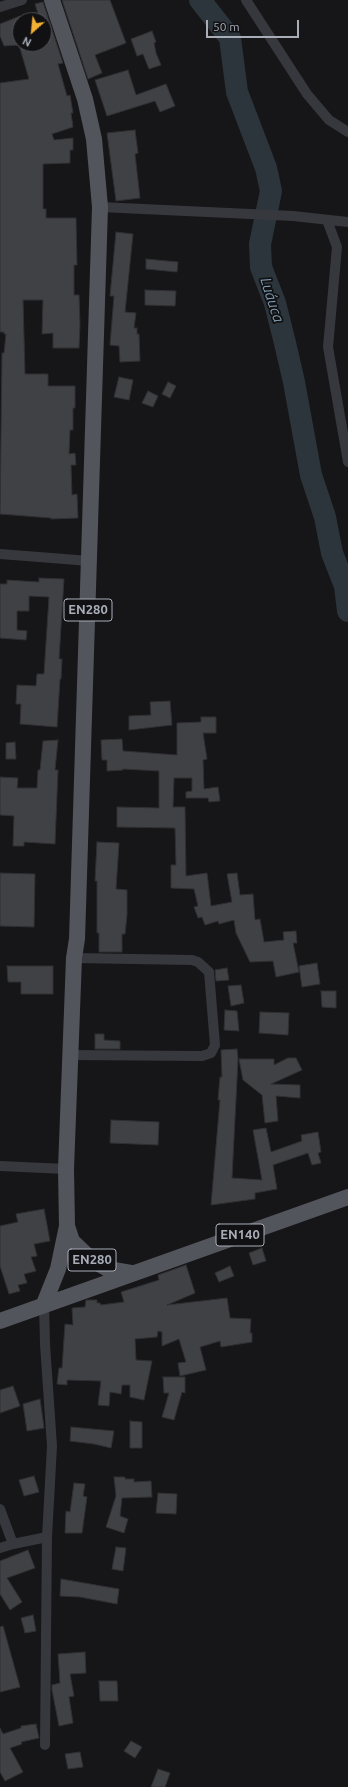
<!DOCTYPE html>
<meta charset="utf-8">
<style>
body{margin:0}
#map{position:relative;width:348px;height:1787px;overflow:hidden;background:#161618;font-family:Ubuntu,sans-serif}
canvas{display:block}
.north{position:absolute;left:12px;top:12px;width:40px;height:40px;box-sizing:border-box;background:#111113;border:1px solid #4d4f55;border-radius:50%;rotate:207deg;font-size:11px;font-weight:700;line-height:16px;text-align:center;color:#a8adb8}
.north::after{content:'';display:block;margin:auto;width:14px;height:18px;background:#f2b134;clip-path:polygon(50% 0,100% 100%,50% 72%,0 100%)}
.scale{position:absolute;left:206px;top:20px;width:93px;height:18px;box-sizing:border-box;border:2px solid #a8adb8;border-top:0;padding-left:5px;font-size:12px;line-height:14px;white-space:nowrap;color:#a8adb8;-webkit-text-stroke:3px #111113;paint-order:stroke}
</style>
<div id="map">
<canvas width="348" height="1787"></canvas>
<div class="north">N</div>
<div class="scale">50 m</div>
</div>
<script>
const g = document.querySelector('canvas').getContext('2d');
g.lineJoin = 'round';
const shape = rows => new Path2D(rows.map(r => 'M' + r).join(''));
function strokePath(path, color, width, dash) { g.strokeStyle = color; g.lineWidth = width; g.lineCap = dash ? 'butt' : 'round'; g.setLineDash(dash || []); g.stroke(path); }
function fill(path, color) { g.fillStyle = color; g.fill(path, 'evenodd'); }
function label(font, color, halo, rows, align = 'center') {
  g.font = font + ' Ubuntu,sans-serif'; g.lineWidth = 3.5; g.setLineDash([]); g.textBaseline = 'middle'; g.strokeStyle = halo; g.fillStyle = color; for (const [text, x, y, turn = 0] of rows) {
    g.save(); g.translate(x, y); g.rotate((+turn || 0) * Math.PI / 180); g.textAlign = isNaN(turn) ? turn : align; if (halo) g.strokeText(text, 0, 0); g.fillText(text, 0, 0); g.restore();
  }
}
const river = shape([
 [200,0,230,38,237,92,266,168,271,191,260,244,261,267,275,303,285,343,294,382,311,475,325,517,332,553,345,586,348,611]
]);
const building = shape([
 [62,0,110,0,126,43,95,55,102,73,88,79,62,0],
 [43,2,63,63,58,64,67,96,70,95,73,113,71,113,73,127,52,134,54,140,73,138,73,150,70,150,70,163,43,164,43,209,46,209,46,218,76,218,77,265,74,265,74,295,79,295,80,324,79,348,53,348,53,333,42,334,43,300,23,300,25,374,48,374,48,386,75,386,75,408,73,408,73,430,70,430,69,454,75,453,76,465,71,465,72,495,77,494,78,518,51,519,51,518,0,514,2,353,4,353,6,334,4,334,4,332,0,332,0,83,29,79,19,45,4,46,0,36,0,24,20,16,20,44,48,44,44,32,44,20,40,20,35,4,43,2],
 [152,31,156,42,154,43,156,53,161,65,149,69,143,54,137,56,131,39,152,31],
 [128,70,136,95,166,84,175,106,160,112,155,101,107,116,95,80,128,70],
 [135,130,138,153,135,154,140,198,116,201,107,133,135,130],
 [116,232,133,234,125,312,136,313,134,328,137,328,137,334,139,334,140,361,120,362,119,346,110,345,114,296,110,296,116,232],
 [146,259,178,262,177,272,146,269,146,259],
 [145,290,176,291,175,306,145,305,145,290],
 [119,377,133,380,129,400,114,397,119,377],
 [168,382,176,386,170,398,162,394,168,382],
 [148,391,158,396,153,407,142,403,148,391],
 [39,578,64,579,59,659,62,659,61,679,60,679,57,727,20,724,21,704,16,704,17,685,36,686,37,674,44,674,49,597,29,596,29,611,17,611,17,630,27,631,26,640,0,638,0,584,7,584,7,580,39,582,39,578],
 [170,701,172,725,129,730,129,716,151,715,150,702,170,701],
 [201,717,216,717,216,733,203,733,207,759,203,760,204,789,218,787,220,801,209,802,208,798,186,798,186,792,192,791,192,778,174,778,173,807,185,807,186,876,207,873,211,906,232,902,227,874,237,873,240,895,253,894,255,920,260,919,264,942,284,940,283,932,296,931,297,943,293,943,299,972,276,977,273,961,250,962,236,933,234,920,219,924,218,921,205,925,202,917,198,918,194,907,198,906,194,889,171,888,171,865,176,865,175,828,117,827,117,807,159,808,159,771,123,769,123,770,107,771,107,760,102,760,101,740,122,739,123,751,177,755,177,723,201,722,201,717],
 [58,740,55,770,58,770,55,844,24,842,24,846,13,846,14,816,0,815,0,777,18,778,17,788,37,788,38,770,40,770,43,741,58,740],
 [15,742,16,759,6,759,6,743,15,742],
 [97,842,119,843,116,889,127,890,127,915,125,934,122,934,122,952,99,952,99,933,97,933,97,881,95,881,97,842],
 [0,873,35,874,34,927,0,926,0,873],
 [317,963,320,984,302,987,299,966,317,963],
 [7,966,53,966,53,994,21,994,21,982,8,982,7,966],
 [227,968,229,980,216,981,215,970,227,968],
 [241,985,244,1003,231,1006,228,986,241,985],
 [321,991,336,991,336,1008,322,1007,321,991],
 [225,1010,237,1011,239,1031,224,1030,225,1010],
 [260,1012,289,1013,288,1035,259,1033,260,1012],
 [95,1034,104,1034,104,1040,120,1041,120,1049,95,1049,95,1034],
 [237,1049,238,1059,232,1178,262,1180,253,1130,266,1128,271,1152,302,1141,301,1135,318,1132,321,1152,318,1153,321,1163,312,1165,308,1153,273,1165,277,1189,255,1193,255,1199,211,1205,220,1100,218,1100,220,1077,222,1077,221,1050,237,1049],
 [288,1058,296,1058,302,1070,271,1084,300,1085,300,1098,276,1096,278,1121,265,1123,262,1095,243,1080,239,1059,274,1059,274,1065,288,1058],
 [111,1120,159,1122,158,1145,110,1143,111,1120],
 [44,1209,50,1241,34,1244,37,1256,31,1257,36,1271,24,1274,27,1283,18,1285,20,1291,9,1294,0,1266,0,1226,18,1222,16,1214,44,1209],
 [262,1248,266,1261,253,1265,249,1253,262,1248],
 [186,1265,195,1293,167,1305,227,1298,230,1318,251,1319,250,1333,252,1333,252,1342,221,1347,220,1341,200,1347,206,1370,180,1376,178,1363,186,1362,179,1339,162,1346,162,1332,158,1331,157,1337,135,1339,136,1360,152,1361,144,1400,130,1397,130,1385,122,1385,121,1394,110,1392,109,1406,98,1405,101,1381,67,1380,67,1385,57,1384,59,1368,62,1368,65,1324,73,1325,72,1308,85,1307,86,1300,97,1300,97,1303,100,1303,101,1305,124,1302,121,1292,159,1280,158,1275,186,1265],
 [230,1266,234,1276,219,1282,215,1273,230,1266],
 [163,1377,185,1377,185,1393,182,1392,174,1420,162,1417,169,1393,164,1393,163,1377],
 [13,1386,20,1406,0,1413,0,1390,13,1386],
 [40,1399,44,1428,27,1431,23,1404,40,1399],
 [130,1421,142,1422,142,1448,130,1448,130,1421],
 [71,1427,114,1431,111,1448,94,1444,70,1441,71,1427],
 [34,1476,39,1492,24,1496,19,1480,34,1476],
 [114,1477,125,1477,125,1479,134,1479,134,1482,151,1481,152,1497,122,1498,120,1516,128,1519,124,1533,106,1527,116,1496,114,1477],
 [74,1483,85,1484,83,1496,87,1497,82,1533,65,1533,66,1511,70,1512,74,1483],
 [158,1493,177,1494,176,1514,156,1513,158,1493],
 [116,1547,126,1548,123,1571,112,1569,116,1547],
 [28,1550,35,1568,7,1578,22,1602,10,1610,0,1594,0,1561,28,1550],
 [61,1579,119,1589,117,1604,80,1597,60,1596,61,1579],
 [33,1615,36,1631,25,1633,21,1618,33,1615],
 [3,1626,20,1687,0,1692,0,1627,3,1626],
 [85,1652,86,1673,70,1674,74,1696,69,1697,73,1723,59,1726,52,1690,52,1685,60,1683,58,1654,85,1652],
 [99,1681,117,1681,118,1701,100,1701,99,1681],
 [36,1724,39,1738,21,1742,22,1744,10,1748,23,1772,5,1781,0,1772,0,1728,3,1734,21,1728,21,1726,36,1724],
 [131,1741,142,1747,135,1758,124,1751,131,1741],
 [80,1752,83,1767,68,1769,65,1754,80,1752],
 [158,1769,170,1773,165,1787,151,1787,158,1769]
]);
const minor = shape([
 [246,0,307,94,329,120,348,132],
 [0,7,22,0],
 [100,207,293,216,348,222],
 [327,220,337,247,328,347,348,462],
 [0,554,90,561],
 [70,1055,202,1056,211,1053,215,1045,209,972,198,962,192,960,74,958],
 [0,1166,66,1169],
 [0,1509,13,1544,0,1548],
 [13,1544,47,1537,52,1446,45,1344,44,1304],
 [45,1745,47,1537]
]);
const primary = shape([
 [67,1226,72,1241,92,1260,108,1269,131,1273],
 [44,1304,58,1269,67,1226,66,1169,74,958,77,939,100,207,94,139,85,99,52,0],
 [0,1321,348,1197]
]);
const shields = [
 [88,610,48],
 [240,1235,48],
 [92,1260,48]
];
const shieldNames = [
 ["EN280",88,610],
 ["EN140",240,1235],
 ["EN280",92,1260]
];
const waterNames = [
 ["Luáuca",272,300,72]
];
strokePath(river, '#2c353c', 22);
fill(building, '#404145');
strokePath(building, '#303034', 1);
strokePath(minor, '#37383d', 10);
strokePath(primary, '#53555c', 16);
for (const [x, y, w] of shields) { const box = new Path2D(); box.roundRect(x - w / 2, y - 11, w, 22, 3); g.fillStyle = '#111113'; g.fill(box); strokePath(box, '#a8adb8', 1); }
label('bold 13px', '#a8adb8', null, shieldNames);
label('italic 15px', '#7f9bb3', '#111113', waterNames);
</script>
